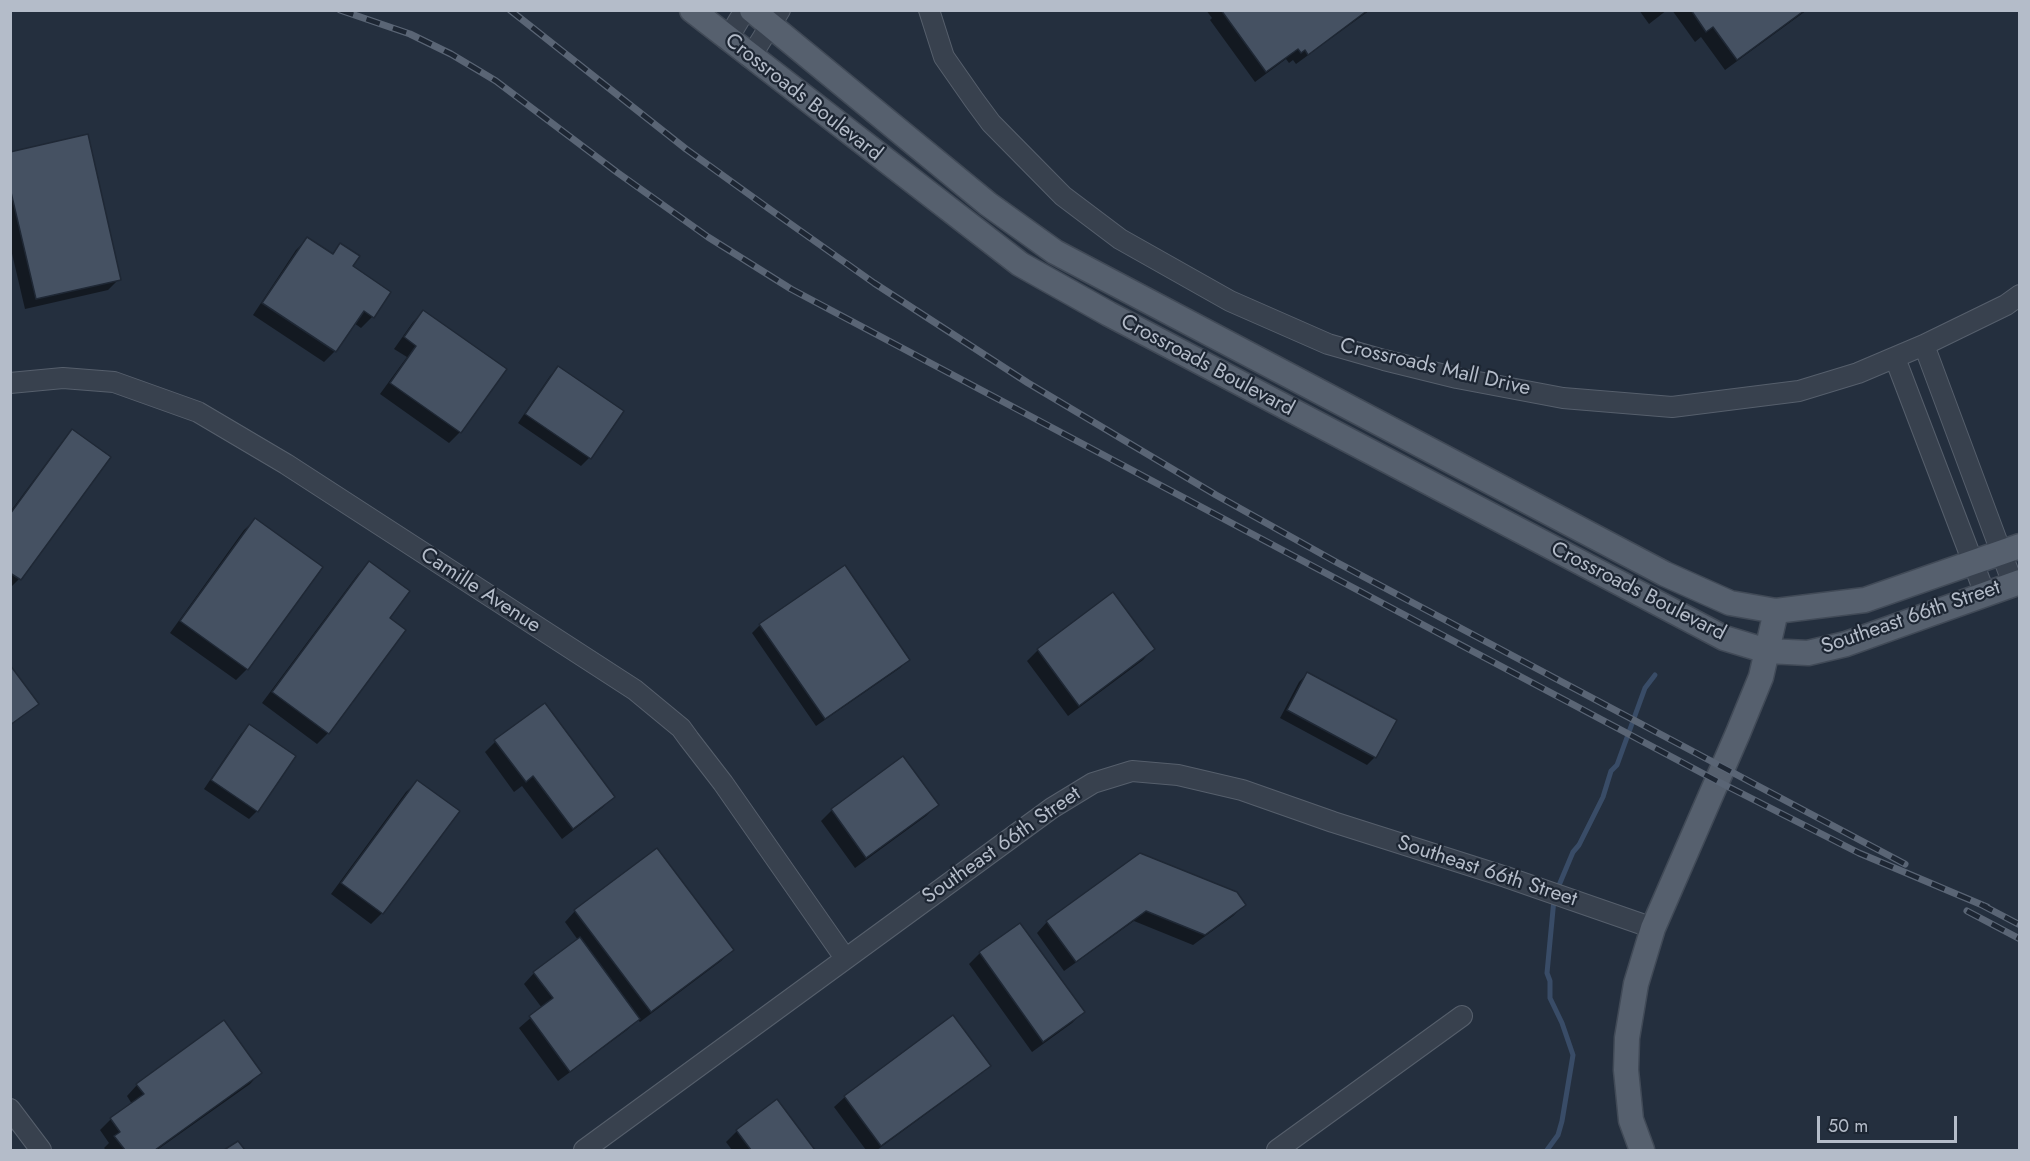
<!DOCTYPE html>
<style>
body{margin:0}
#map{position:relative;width:2030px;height:1161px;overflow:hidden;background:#242f3e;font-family:Jost,sans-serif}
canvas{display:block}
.frame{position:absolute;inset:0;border:12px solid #b4bcc9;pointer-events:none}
.scale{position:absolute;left:1817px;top:1116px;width:140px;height:27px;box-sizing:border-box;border:3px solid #b4bcc9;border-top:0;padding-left:8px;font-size:18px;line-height:21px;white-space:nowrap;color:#b4bcc9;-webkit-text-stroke:4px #1d2633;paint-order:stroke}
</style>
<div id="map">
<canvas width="2030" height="1161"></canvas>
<div class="frame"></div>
<div class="scale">50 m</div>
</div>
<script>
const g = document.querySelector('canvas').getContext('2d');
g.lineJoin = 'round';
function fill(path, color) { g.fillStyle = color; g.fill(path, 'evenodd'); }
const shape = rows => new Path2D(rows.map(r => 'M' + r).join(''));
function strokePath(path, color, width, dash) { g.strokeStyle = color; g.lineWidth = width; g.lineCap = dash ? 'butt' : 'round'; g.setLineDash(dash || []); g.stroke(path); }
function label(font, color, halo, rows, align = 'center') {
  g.font = font + ' Jost,sans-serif'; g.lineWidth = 4.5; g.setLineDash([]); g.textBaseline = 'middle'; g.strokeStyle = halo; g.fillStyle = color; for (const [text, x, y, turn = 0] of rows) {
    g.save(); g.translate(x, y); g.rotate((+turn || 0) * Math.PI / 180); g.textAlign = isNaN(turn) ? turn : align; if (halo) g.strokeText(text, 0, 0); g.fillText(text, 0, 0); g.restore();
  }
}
const shadow = shape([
 [1206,10,1370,10,1296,64,1293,60,1289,63,1286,59,1255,82,1210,20,1212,18],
 [1639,10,1667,10,1649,24],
 [1672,10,1807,10,1725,70,1701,37,1695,42],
 [10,154,119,279,108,290,25,309,10,245],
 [307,239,331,255,340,245,372,317,361,328,354,323,335,351,324,362,253,315,296,250],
 [424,312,460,432,449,443,380,394,407,357,394,349,413,322],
 [558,368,621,412,589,458,581,466,518,423,550,376],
 [73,431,109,458,19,579,10,588,10,512,62,442],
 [255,520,321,567,247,669,236,680,170,633,244,530],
 [369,563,388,618,328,733,317,744,262,703,358,574],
 [760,625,908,660,900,668,816,726,752,633],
 [1153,649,1143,660,1068,716,1027,661,1038,650],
 [1307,674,1375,757,1367,765,1280,718,1299,682],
 [249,726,257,811,249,819,204,789,241,734],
 [495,742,613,797,602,808,562,839,522,786,514,792,485,752],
 [903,759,937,805,926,816,855,868,821,821,832,810],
 [417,782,382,913,371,924,331,894,406,792],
 [1141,855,1244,905,1233,916,1193,945,1134,921,1064,971,1037,933,1047,922],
 [575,911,732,950,721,961,640,1022,638,1020,627,1030,558,1081,519,1028,542,1008,524,984,534,973,578,940,565,922],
 [1020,925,1083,1012,1072,1023,1032,1052,969,964,980,953],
 [989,1065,978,1076,877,1150,866,1150,834,1107,845,1097],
 [260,1073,250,1084,157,1150,106,1150,104,1148,109,1143,100,1130,111,1119,132,1104,127,1096,137,1085],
 [777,1102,813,1150,732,1150,726,1142,737,1131]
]);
const stream = shape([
 [1557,890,1573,852,1579,845,1603,797,1611,771,1617,765,1645,688,1655,675],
 [1547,1150,1558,1135,1562,1121,1573,1055,1562,1023,1550,998,1550,981,1547,973,1554,899]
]);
const building = shape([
 [1221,10,1368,10,1308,55,1305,50,1301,53,1298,49,1266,72,1221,10],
 [1691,10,1805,10,1737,60,1713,27,1706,32,1691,10],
 [88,134,121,280,36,299,10,188,10,152,88,134],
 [307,237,333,254,340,243,360,256,353,266,391,292,374,318,364,311,336,352,262,303,307,237],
 [423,310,507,369,461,433,390,383,416,346,404,337,423,310],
 [558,366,624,411,591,459,525,414,558,366],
 [72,429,111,457,21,580,10,573,10,514,72,429],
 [255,518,323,567,248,670,180,621,255,518],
 [369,561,410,591,390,618,406,630,329,734,272,692,369,561],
 [845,565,910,660,825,719,759,624,845,565],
 [1113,592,1155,649,1079,706,1037,649,1113,592],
 [10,665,39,704,10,725,10,665],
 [1307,672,1397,720,1376,758,1287,710,1307,672],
 [545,703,615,797,573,829,533,776,526,782,494,740,545,703],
 [249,724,296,756,258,812,211,780,249,724],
 [903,756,939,805,866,858,831,809,903,756],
 [417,780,460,811,383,914,341,883,417,780],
 [657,848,734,950,651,1012,574,910,657,848],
 [1140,853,1237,892,1246,905,1205,935,1146,911,1076,962,1046,921,1140,853],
 [1020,923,1085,1012,1043,1042,979,952,1020,923],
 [580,937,640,1019,570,1072,529,1016,553,998,533,972,580,937],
 [953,1015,991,1066,881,1146,844,1096,953,1015],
 [224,1020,262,1073,155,1150,125,1150,114,1136,120,1132,110,1118,144,1094,136,1084,224,1020],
 [777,1099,815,1150,751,1150,736,1130,777,1099],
 [238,1141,245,1150,224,1150,238,1141]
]);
const minor = shape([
 [929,10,944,57,974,100,991,123,1063,196,1120,239,1230,301,1328,344,1384,360,1457,378,1563,398,1672,407,1799,391,1858,373,1924,345,2006,305,2020,295],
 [727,40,745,10],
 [750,58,780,10],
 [1924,345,2013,584],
 [1895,358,1985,594],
 [10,383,63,378,114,382,198,412,286,464,635,690,681,728,689,739,723,783,845,958],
 [10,1109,41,1150],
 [584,1150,1052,808,1093,783,1132,771,1178,775,1242,790,1333,822,1506,877,1653,928],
 [1277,1150,1462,1016]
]);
const major = shape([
 [692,10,1020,264,1109,314,1724,638,1767,651,1808,653,1846,644,2020,582],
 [752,10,988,204,1055,252,1665,574,1730,603,1776,611,1865,600,2020,546],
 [1642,1150,1631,1120,1626,1070,1627,1038,1636,984,1653,928,1738,733,1761,677,1776,611]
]);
const rail = shape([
 [340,10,410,34,451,54,496,81,618,173,708,237,791,289,1717,781,1859,853,1987,907],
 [510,10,686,149,768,208,874,283,1028,383,1216,495,1336,562,1905,864],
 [1980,904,2020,925],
 [1967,911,2020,939]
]);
const streetNames = [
 ["Crossroads Boulevard",803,98,38],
 ["Crossroads Boulevard",1207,366,28],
 ["Crossroads Mall Drive",1435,368,13],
 ["Camille Avenue",480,591,33],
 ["Crossroads Boulevard",1638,592,27],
 ["Southeast 66th Street",1911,618,-19],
 ["Southeast 66th Street",1002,846,-35],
 ["Southeast 66th Street",1487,872,18]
];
fill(shadow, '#0007');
strokePath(stream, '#394c67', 5);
fill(building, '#455162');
strokePath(building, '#1f2835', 1.5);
strokePath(minor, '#565f6c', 22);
strokePath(major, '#414a57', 27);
strokePath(minor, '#38414e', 20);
strokePath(major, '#56606e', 24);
strokePath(rail, '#5a6575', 7);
strokePath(rail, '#1d2633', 4.5, [14]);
label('21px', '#b4bcc9', '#1d2633', streetNames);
</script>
